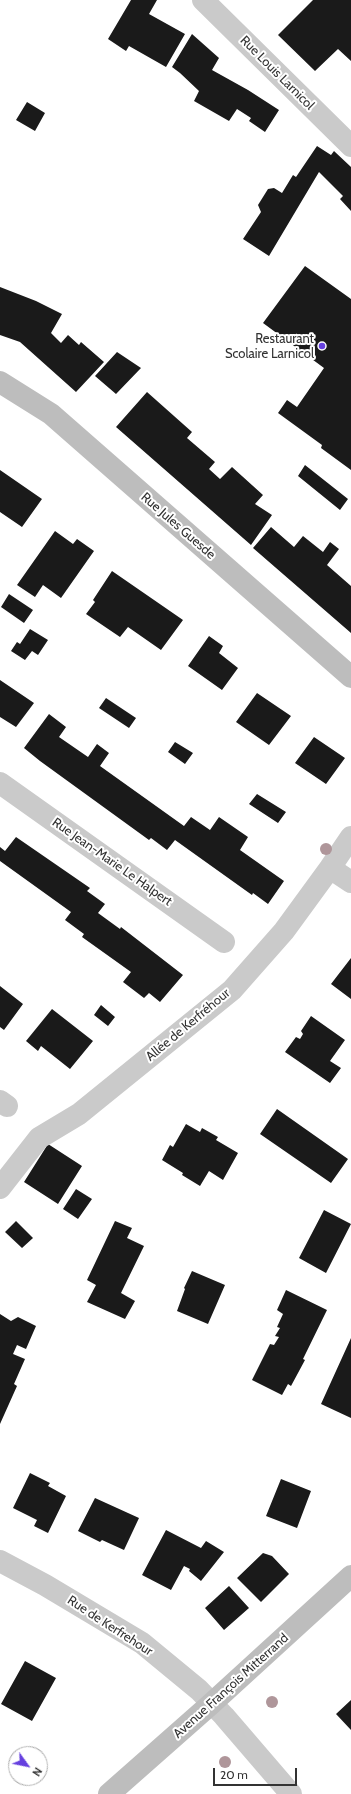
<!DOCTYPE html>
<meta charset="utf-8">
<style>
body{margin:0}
#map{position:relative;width:351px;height:1794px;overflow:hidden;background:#fff;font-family:Cabin,sans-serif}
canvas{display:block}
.north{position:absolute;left:8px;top:1746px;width:40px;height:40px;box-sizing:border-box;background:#fff;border:1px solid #adadad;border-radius:50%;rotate:123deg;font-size:11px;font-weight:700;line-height:16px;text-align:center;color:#333}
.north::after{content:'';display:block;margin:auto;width:14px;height:18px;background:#6640df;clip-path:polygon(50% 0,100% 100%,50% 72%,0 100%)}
.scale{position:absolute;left:213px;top:1768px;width:84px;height:18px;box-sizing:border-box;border:2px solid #333;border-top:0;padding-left:5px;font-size:12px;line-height:14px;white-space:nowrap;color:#333;-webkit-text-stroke:3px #fff;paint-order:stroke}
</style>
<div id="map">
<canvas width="351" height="1794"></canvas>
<div class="north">N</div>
<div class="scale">20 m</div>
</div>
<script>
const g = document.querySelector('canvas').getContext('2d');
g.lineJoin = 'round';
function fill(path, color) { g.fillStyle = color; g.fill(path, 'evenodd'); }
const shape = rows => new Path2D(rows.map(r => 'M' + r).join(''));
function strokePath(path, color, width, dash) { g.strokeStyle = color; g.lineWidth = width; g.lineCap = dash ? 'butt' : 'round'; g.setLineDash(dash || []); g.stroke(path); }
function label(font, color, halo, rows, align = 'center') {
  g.font = font + ' Cabin,sans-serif'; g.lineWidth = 4; g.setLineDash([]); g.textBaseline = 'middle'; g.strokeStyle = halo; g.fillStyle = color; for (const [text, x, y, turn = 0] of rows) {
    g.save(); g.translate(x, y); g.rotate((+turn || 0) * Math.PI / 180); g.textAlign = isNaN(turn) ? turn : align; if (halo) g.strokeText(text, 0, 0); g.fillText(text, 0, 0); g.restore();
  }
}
const building = shape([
 [131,0,157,0,149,14,185,34,166,67,129,46,126,51,108,39],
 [313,0,351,0,351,61,338,49,315,71,278,35],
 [192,34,219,58,212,70,248,90,279,110,265,132,249,121,251,118,237,109,229,121,194,101,199,91,180,73,172,67],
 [27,102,45,113,35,131,16,120],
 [317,146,331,155,334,151,351,167,351,211,340,199,343,196,319,172,269,256,243,239,261,212,258,205,268,189,274,188,282,193,293,175,296,177],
 [305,266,351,299,351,470,321,448,322,445,278,413,287,400,297,407,324,368,263,323],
 [0,287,36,301,62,314,51,333,61,343,68,335,79,345,81,342,104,362,76,392,20,342,0,335],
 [117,352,141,368,116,394,95,376],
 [147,392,192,432,187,438,215,462,209,469,220,479,232,467,263,495,255,504,272,515,251,545,116,427],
 [305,465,348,499,340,510,298,476],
 [0,470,42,499,22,527,0,512],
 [271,527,294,547,303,536,323,552,330,542,339,549,327,565,351,586,351,633,253,548],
 [55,531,73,544,77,539,94,551,61,598,43,585,35,597,17,585],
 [112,571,183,620,161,650,128,627,120,637,86,614,95,602,93,600],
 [9,594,33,610,24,623,1,607],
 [30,629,48,640,38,655,32,651,25,660,11,651,17,642,20,644],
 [209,636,223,646,219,653,238,668,222,690,188,666],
 [0,680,34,703,16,727,0,717],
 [257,693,291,716,269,745,236,722],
 [106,698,136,718,129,728,99,708],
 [49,714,66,727,59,737,88,757,97,744,109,753,100,766,184,826,191,817,210,830,219,817,248,837,240,850,284,881,268,904,253,893,252,895,175,840,167,850,151,838,149,840,40,761,24,748],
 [314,737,345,758,326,784,295,763],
 [175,742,193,753,185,764,168,752],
 [257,794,286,812,278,823,249,804],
 [16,837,90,888,87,891,105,904,98,913,120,929,121,927,183,975,160,1002,149,993,144,998,123,982,131,972,82,937,84,934,65,920,71,912,0,861,0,847,5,851],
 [351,958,351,999,331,984],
 [0,986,23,1004,4,1030,0,1027],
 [101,1005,115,1017,108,1026,94,1015],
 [52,1009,93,1041,70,1069,41,1046,38,1051,26,1041],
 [311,1016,345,1040,330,1061,341,1068,330,1083,285,1052,296,1037,300,1039,303,1034,301,1031],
 [277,1109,348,1159,331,1183,260,1134],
 [186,1124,200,1132,202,1128,218,1137,216,1140,238,1153,223,1180,209,1171,200,1186,182,1175,183,1173,162,1160,170,1145,173,1147],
 [48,1144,82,1166,58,1204,24,1182],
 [76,1189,92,1199,78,1219,63,1209],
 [324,1210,351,1224,326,1273,299,1258],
 [16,1221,33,1238,22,1248,5,1232],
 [115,1221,132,1228,127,1238,144,1246,121,1293,135,1301,125,1319,87,1302,96,1285,87,1280],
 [192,1271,225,1285,208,1324,177,1311,185,1289,184,1288],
 [286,1290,327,1310,303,1359,305,1360,291,1386,288,1384,282,1395,252,1380,270,1344,274,1345,279,1337,275,1336,280,1328,277,1327,283,1314,277,1310],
 [0,1314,11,1321,18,1317,36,1326,26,1349,17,1345,13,1354,25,1359,14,1384,17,1386,0,1424],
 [351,1338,351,1418,321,1404],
 [30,1473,50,1483,48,1486,66,1496,48,1533,34,1526,37,1520,13,1508],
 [281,1479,311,1491,297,1528,266,1516],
 [95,1498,139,1518,124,1550,102,1540,100,1542,78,1531],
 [166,1530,201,1548,206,1541,224,1552,201,1581,189,1571,190,1569,184,1566,171,1590,142,1575],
 [263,1553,272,1556,289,1574,261,1602,237,1578],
 [229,1586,249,1608,224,1630,205,1608],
 [25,1661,56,1678,32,1721,1,1704],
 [351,1700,351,1730,336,1714]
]);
const street = shape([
 [203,0,351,146],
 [0,783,224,942],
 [330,868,351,882],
 [0,1101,7,1106],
 [0,1188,39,1138,79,1114,232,990,284,931,330,868,351,837],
 [0,1561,45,1585,142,1643,199,1690,224,1716,291,1794]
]);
const secondary = shape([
 [0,382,51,414,351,677],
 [109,1794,211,1704,351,1576]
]);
const trees = [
 [326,849],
 [272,1702],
 [225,1762]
];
const markers = [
 [322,346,4,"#6640df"]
];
const streetNames = [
 ["Rue Louis Larnicol",277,73,45],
 ["Rue Jules Guesde",178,526,41],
 ["Rue Jean-Marie Le Halpert",112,862,35],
 ["Allée de Kerfréhour",188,1025,-40],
 ["Rue de Kerfrehour",110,1626,33],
 ["Avenue François Mitterrand",231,1686,-42]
];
const poiNames = [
 ["Restaurant",314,339],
 ["Scolaire Larnicol",314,354]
];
fill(building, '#1a1a1a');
strokePath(street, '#cacaca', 22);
strokePath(secondary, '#bdbdbd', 22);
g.fillStyle = '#af969a';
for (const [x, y] of trees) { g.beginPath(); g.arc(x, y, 6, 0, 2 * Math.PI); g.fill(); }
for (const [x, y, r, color] of markers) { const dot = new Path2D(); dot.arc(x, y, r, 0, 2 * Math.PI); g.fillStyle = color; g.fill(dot); strokePath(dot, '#fff', 1.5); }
label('13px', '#333', '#fff', streetNames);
label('13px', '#333', '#fff', poiNames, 'right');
</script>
